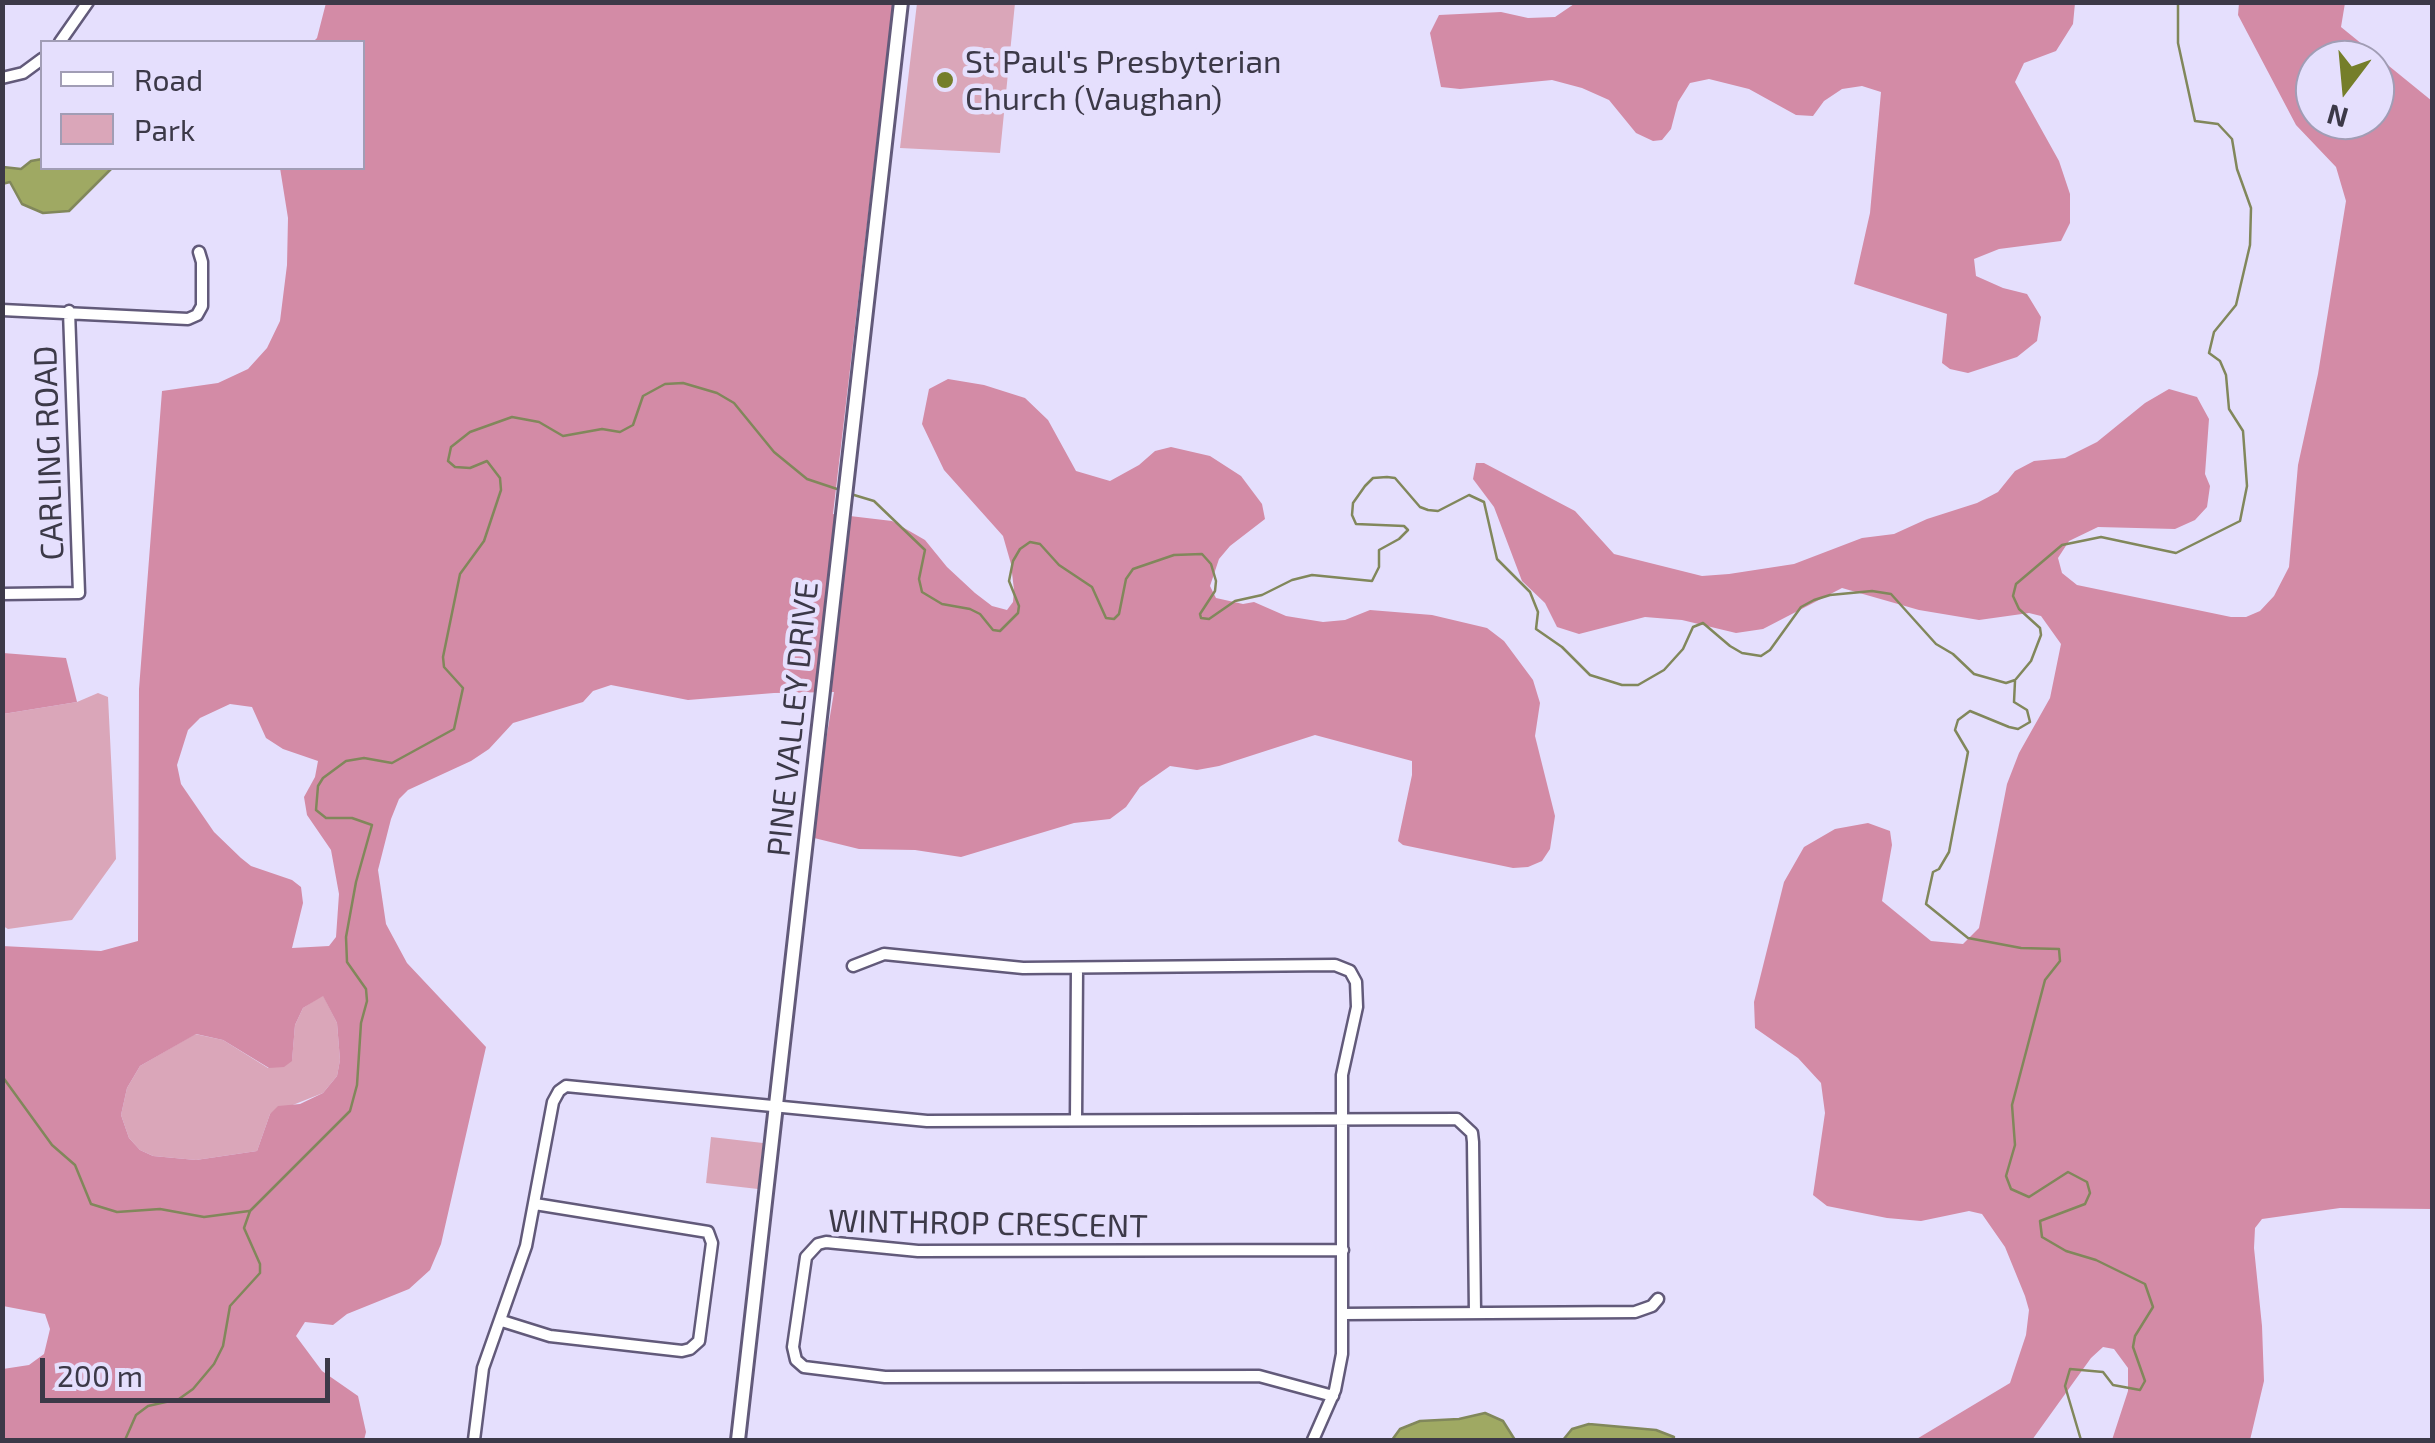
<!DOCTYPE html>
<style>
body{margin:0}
#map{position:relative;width:2435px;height:1443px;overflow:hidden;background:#e5dffd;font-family:"Exo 2",sans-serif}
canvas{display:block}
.frame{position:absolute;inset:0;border:5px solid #3c3948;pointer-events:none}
.legend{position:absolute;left:40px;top:40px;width:325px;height:130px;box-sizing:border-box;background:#e5dffd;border:2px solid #a19db5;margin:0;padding:12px 18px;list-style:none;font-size:30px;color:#3c3948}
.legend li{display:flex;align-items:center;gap:20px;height:50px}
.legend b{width:50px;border:2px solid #a19db5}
.north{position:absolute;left:2295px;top:40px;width:100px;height:100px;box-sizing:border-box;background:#e5dffd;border:2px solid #a19db5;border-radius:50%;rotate:196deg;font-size:28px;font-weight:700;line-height:40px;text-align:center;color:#3c3948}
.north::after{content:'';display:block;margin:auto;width:35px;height:45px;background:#757e2a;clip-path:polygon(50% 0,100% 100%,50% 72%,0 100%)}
.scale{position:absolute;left:40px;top:1358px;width:290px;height:45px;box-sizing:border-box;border:5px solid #3c3948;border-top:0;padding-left:12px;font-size:30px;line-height:35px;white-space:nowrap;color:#3c3948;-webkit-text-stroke:8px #e5dffd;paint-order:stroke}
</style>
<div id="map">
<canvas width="2435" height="1443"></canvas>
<div class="frame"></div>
<ul class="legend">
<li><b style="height:12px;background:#fff"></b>Road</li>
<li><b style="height:28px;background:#daa6b9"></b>Park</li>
</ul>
<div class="north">N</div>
<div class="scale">200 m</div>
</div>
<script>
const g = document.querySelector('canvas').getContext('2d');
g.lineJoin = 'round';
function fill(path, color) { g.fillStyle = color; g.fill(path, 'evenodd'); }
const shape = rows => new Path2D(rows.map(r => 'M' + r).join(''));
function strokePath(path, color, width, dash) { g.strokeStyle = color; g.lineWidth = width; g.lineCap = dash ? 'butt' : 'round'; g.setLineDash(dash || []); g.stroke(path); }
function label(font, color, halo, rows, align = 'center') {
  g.font = font + ' "Exo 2",sans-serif'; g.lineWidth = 9; g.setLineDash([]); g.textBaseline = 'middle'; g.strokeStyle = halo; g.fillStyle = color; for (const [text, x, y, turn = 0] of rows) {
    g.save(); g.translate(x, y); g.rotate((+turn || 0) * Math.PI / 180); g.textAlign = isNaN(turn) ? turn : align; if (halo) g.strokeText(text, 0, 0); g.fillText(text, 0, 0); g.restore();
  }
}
const green = shape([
 [917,3,1015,3,1000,153,900,148],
 [98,693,108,697,116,859,72,920,8,929,3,926,3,714,77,702],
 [323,995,337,1023,340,1060,337,1076,323,1093,270,1114,257,1151,196,1160,153,1156,140,1150,129,1138,121,1115,127,1088,140,1066,195,1034,223,1040,268,1068,292,1060,295,1025,303,1008],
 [711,1137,763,1143,758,1189,706,1183]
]);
const forest = shape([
 [1577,2,2075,3,2073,24,2056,51,2024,63,2015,82,2059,161,2070,194,2070,223,2061,241,1999,249,1974,259,1976,276,2003,288,2027,294,2041,317,2037,341,2017,357,1968,373,1950,369,1942,363,1947,314,1854,284,1870,213,1881,92,1862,86,1842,89,1824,101,1813,116,1796,115,1749,89,1709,79,1690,83,1678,102,1671,129,1662,140,1653,141,1636,133,1609,100,1582,88,1552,80,1460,89,1441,87,1430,33,1439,15,1501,12,1528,18,1555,17],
 [326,3,893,3,833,514,892,521,925,540,947,567,975,593,992,606,1007,610,1013,602,1014,590,1011,564,1003,536,944,470,922,424,929,389,948,379,984,385,1025,398,1048,420,1076,471,1110,481,1139,465,1155,451,1171,447,1210,456,1241,476,1262,504,1265,519,1230,546,1219,559,1210,586,1216,598,1243,604,1254,602,1286,616,1323,622,1345,620,1370,610,1432,615,1487,628,1504,641,1533,680,1540,703,1535,736,1555,816,1550,849,1542,861,1528,867,1513,868,1403,845,1398,841,1412,775,1412,761,1315,735,1219,766,1197,770,1170,766,1140,787,1126,807,1110,819,1074,823,961,857,915,850,859,849,810,837,834,692,774,693,688,700,611,685,593,691,583,702,513,723,489,749,471,761,408,790,399,799,391,819,378,870,386,924,407,963,486,1047,441,1244,430,1270,409,1289,347,1314,333,1325,305,1322,296,1336,322,1371,358,1396,366,1432,364,1440,3,1440,3,1369,29,1365,44,1354,50,1329,45,1314,3,1306,2,946,101,951,138,941,139,689,162,391,218,383,248,369,267,348,280,321,287,265,288,218,280,168,362,168,362,42,313,42,317,38],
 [230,704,252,707,266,738,283,749,318,761,315,777,304,797,307,815,331,850,339,894,336,937,329,946,292,948,303,903,301,887,292,880,251,866,241,858,214,832,181,784,177,765,188,730,200,718],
 [323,996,337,1023,340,1060,337,1076,323,1093,300,1104,278,1106,270,1114,257,1151,196,1160,153,1156,140,1150,129,1138,121,1115,127,1088,140,1066,196,1034,223,1040,269,1068,284,1067,292,1061,295,1025,303,1008],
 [2239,3,2345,3,2341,27,2432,101,2432,1209,2340,1208,2262,1219,2255,1228,2254,1248,2262,1326,2264,1381,2250,1440,2112,1440,2128,1391,2128,1368,2114,1349,2103,1347,2091,1358,2032,1440,1915,1440,2010,1383,2026,1335,2029,1310,2025,1296,2005,1247,1982,1214,1969,1211,1921,1221,1887,1218,1827,1206,1813,1195,1825,1113,1821,1083,1798,1058,1755,1028,1754,1002,1784,882,1804,847,1835,829,1868,823,1890,831,1892,845,1882,901,1931,941,1963,944,1979,928,2007,784,2019,753,2050,698,2061,644,2041,616,2029,613,1979,620,1919,610,1842,588,1763,629,1736,633,1682,620,1645,617,1579,634,1557,627,1545,603,1522,581,1494,507,1473,479,1476,463,1484,463,1575,511,1614,554,1702,576,1729,574,1794,564,1862,538,1894,534,1927,519,1977,503,1998,492,2015,471,2034,461,2065,458,2097,442,2145,403,2169,389,2197,397,2209,419,2205,474,2210,486,2207,507,2195,520,2175,529,2098,527,2069,541,2058,558,2062,573,2077,585,2231,617,2246,617,2260,611,2274,596,2289,567,2298,465,2318,374,2346,201,2336,167,2296,125,2238,15],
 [2315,60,2375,60,2375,120,2315,120],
 [3,653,66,658,77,702,3,714]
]);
const water = shape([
 [42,159,42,168,112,168,69,211,43,213,22,204,10,182,2,184,3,167,21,169,31,161,42,159],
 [1485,1413,1503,1421,1515,1440,1392,1440,1400,1429,1420,1421,1459,1419,1485,1413],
 [1589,1424,1656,1430,1674,1437,1672,1440,1563,1440,1572,1429,1589,1424]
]);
const stream = shape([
 [854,495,874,501,925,550,919,579,922,592,942,604,970,609,980,614,993,630,1000,631,1018,613,1019,606,1009,581,1013,561,1020,549,1030,542,1040,544,1059,565,1092,587,1106,618,1114,619,1119,614,1126,579,1133,569,1174,555,1202,554,1211,564,1216,581,1215,591,1200,614,1201,618,1209,619,1235,601,1262,595,1292,580,1312,575,1372,581,1379,567,1379,550,1399,539,1408,530,1404,526,1356,524,1352,515,1353,503,1365,486,1373,478,1387,477,1395,478,1420,507,1428,510,1438,511,1469,495,1484,502,1497,559,1530,592,1538,612,1536,629,1562,647,1590,675,1622,685,1638,685,1664,670,1683,649,1693,627,1703,623,1730,646,1742,653,1761,656,1770,650,1801,607,1814,600,1830,595,1872,591,1891,594,1936,644,1953,654,1974,674,2006,683,2015,680],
 [2016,679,2031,661,2041,635,2040,628,2019,609,2013,596,2016,584,2062,545,2101,537,2176,553,2240,521,2247,486,2243,431,2229,409,2226,375,2220,361,2209,353,2214,332,2236,305,2250,245,2251,208,2237,169,2232,139,2218,124,2195,121,2178,43,2178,2],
 [2015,681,2014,702,2027,710,2030,722,2018,729,2009,727,1970,711,1958,720,1955,730,1968,752,1949,852,1939,869,1933,872,1926,904,1968,938,2021,948,2059,949,2060,961,2045,980,2012,1105,2015,1145,2006,1176,2011,1189,2029,1197,2068,1172,2087,1182,2090,1193,2085,1204,2040,1221,2042,1237,2066,1251,2096,1260,2145,1284,2153,1307,2135,1336,2133,1347,2145,1381,2140,1390,2113,1385,2103,1372,2070,1369,2065,1386,2081,1440],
 [2,1076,52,1145,75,1165,91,1204,117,1212,160,1209,204,1217,249,1211],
 [125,1440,136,1415,148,1406,179,1399,193,1389,214,1364,223,1346,230,1306,260,1273,260,1264,244,1228,250,1211,350,1111,357,1085,361,1023,367,1001,366,989,347,962,346,937,356,882,372,825,352,818,326,818,316,810,318,786,323,778,346,761,364,758,392,763,454,729,463,688,444,667,443,657,460,574,484,541,501,490,500,478,487,461,470,468,455,467,448,461,451,447,470,432,512,417,539,422,563,436,602,429,620,432,633,425,643,396,665,384,683,383,717,393,734,403,774,452,807,479,837,489]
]);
const minor = shape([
 [60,42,88,2],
 [2,78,23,73,42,59],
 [2,310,188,319,197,315,202,306,202,262,199,252],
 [2,594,79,593,69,311],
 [853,966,884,954,1023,968,1335,965,1350,971,1356,982,1357,1007,1342,1075,1342,1354,1335,1390,1313,1440],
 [1076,1120,1077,968],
 [1343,1314,1635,1312,1652,1306,1658,1299],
 [502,1321,550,1336,682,1351,690,1349,699,1341,712,1243,708,1232,535,1204],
 [1333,1396,1259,1376,885,1377,804,1367,796,1360,793,1347,806,1257,818,1244,826,1242,918,1251,1343,1250],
 [474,1440,483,1368,526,1246,553,1102,559,1091,566,1086,927,1121,1457,1119,1472,1133,1473,1142,1475,1313]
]);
const tertiary = shape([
 [738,1440,901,2]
]);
const markers = [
 [945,80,10,"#757e2a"]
];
const poiNames = [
 ["St Paul's Presbyterian",965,62],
 ["Church (Vaughan)",965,99]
];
const streetNames = [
 ["CARLING ROAD",49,453,-92],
 ["PINE VALLEY DRIVE",793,719,-84],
 ["WINTHROP CRESCENT",988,1224,1]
];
fill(green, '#daa6b9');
fill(forest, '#d38ba6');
fill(water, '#9fa963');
strokePath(water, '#81875b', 2.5);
strokePath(stream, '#81875b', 2.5);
strokePath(minor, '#625a7a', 15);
strokePath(tertiary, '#625a7a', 18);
strokePath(minor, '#fff', 10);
strokePath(tertiary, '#fff', 12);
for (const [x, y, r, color] of markers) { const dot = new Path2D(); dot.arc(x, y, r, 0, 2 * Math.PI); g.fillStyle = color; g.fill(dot); strokePath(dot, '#e5dffd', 4); }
label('32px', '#3c3948', '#e5dffd', poiNames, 'left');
label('32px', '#3c3948', '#e5dffd', streetNames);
</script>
